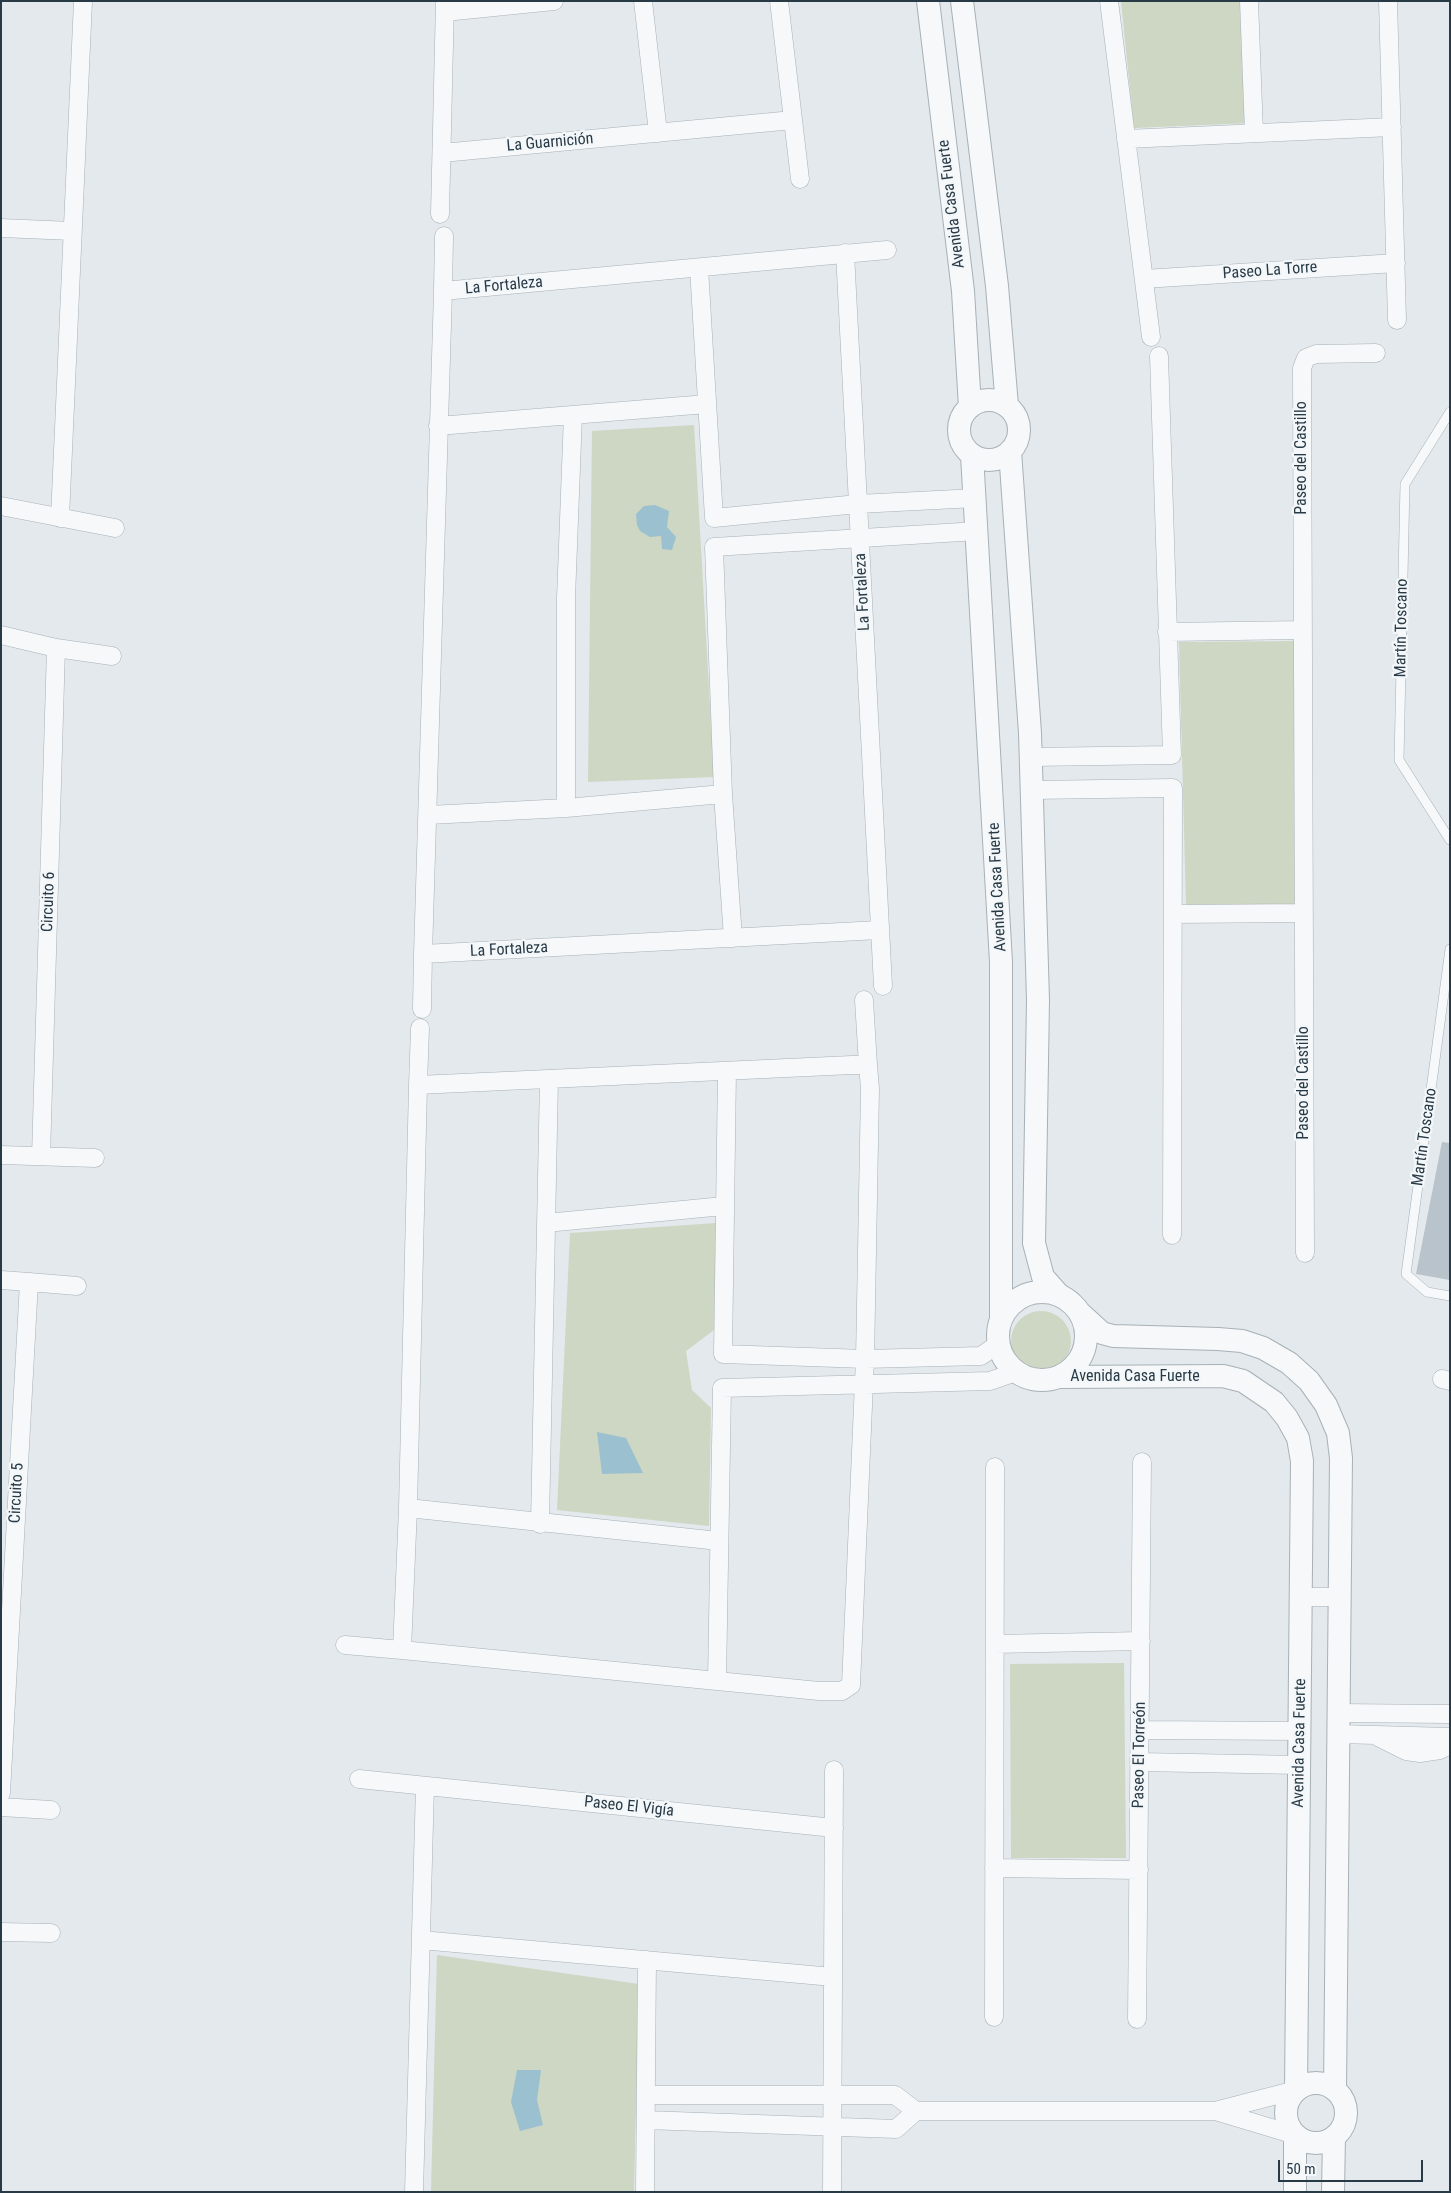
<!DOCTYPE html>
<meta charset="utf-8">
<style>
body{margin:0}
#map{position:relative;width:1451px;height:2193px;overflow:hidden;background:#e3e9ec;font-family:"Roboto Condensed",sans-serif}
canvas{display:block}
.frame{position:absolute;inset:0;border:2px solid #283a46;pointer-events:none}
.scale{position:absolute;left:1278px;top:2160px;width:145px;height:22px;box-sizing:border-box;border:2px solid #283a46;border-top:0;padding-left:6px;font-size:15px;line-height:18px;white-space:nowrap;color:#283a46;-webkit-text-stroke:4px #f3f7f9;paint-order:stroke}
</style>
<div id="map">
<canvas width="1451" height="2193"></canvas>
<div class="frame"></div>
<div class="scale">50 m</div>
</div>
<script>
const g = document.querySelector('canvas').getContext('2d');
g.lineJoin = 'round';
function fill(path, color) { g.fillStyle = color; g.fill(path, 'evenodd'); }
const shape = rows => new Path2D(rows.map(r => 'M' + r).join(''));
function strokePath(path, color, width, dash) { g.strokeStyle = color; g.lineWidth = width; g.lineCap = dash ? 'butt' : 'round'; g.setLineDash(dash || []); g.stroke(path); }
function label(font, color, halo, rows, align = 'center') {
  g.font = font + ' "Roboto Condensed",sans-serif'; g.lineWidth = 4.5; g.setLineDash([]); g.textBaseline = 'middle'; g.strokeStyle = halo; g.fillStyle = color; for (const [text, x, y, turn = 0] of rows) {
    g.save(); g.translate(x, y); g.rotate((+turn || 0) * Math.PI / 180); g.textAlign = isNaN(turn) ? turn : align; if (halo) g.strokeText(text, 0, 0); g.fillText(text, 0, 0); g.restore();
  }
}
const green = shape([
 [1121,1,1246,1,1250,123,1134,128],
 [694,425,714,777,588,782,592,431],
 [1296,641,1298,904,1186,905,1179,642],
 [716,1223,714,1330,686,1351,692,1390,711,1408,709,1526,557,1510,570,1233],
 '1011 1341a30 30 0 1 1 60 0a30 30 0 1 1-60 0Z',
 [1124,1663,1126,1858,1011,1858,1010,1664],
 [437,1955,639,1984,634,2192,431,2192]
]);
const water = shape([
 [655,505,669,511,667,527,676,537,672,550,662,549,661,536,650,537,640,531,637,525,636,514,644,506],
 [597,1432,626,1438,643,1473,602,1474],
 [517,2070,541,2070,537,2100,543,2125,520,2131,511,2102]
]);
const building = shape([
 [1442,1142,1450,1143,1450,1280,1416,1274]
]);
const service = shape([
 [1450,412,1405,484,1399,760,1450,840],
 [1450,949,1406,1274,1427,1292,1450,1296]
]);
const minor = shape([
 [643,1,658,133],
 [779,1,800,179],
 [1109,1,1151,337],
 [1249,1,1254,133],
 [1388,1,1397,320],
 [445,12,554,1],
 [1126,139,1392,127],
 [442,153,793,120],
 [440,214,445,1],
 [1,228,72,231],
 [845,253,883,986],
 [699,268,714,518,858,504,976,498],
 [1144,279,1396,263],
 [443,291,444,236],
 [438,426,707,404],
 [1,506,115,528],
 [60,518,83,1],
 [1167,632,1303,630],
 [1,635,56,648,112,656],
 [1031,757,1172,755,1159,356],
 [1032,790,1173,788,1172,1235],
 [566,808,566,598,573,415],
 [429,815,566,808,723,794],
 [1173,914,1304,913],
 [879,930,423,954,443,291,887,250],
 [733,938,723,794,714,547,978,531],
 [864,1000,868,1065],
 [422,1009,423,954],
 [852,1065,868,1065,870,1089,865,1359,851,1685,842,1691,819,1691,402,1650,408,1508,418,1085,852,1065],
 [727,1071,723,1354,865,1359,981,1356,998,1344],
 [418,1085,420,1028],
 [1,1155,95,1158],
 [41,1156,56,648],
 [546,1223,724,1206],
 [1305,1253,1302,368,1306,358,1316,354,1376,353],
 [1,1280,29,1282],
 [1442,1379,1450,1381],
 [408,1508,719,1541],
 [540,1524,549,1079],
 [1301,1597,1340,1597],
 [995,1644,1141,1641],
 [345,1645,402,1650],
 [717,1681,722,1388,990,1381,1016,1372],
 [1338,1713,1450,1714],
 [1140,1730,1300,1731],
 [1338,1734,1450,1737],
 [1378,1737,1406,1751,1420,1753,1440,1750,1450,1745],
 [1139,1762,1300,1765],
 [359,1779,834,1828],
 [1,1793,29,1282,77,1286],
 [1,1807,51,1810],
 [994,1868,1139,1870],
 [1,1932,51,1933],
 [421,1940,833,1977],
 [994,2017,995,1467],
 [1137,2019,1142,1462],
 [646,2095,895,2095,916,2111,1215,2111],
 [646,2120,896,2129,916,2111],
 [1295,2135,1215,2111,1296,2090],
 [414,2192,425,1786],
 [645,2192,647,1960],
 [832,2192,834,1770]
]);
const tertiary = shape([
 [928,1,963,291,970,407],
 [962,1,997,286,1007,406],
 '959 430a30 30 0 1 1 60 0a30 30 0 1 1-60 0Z',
 [1010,451,1030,733,1038,1000,1034,1243,1043,1277,1059,1295],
 [972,455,1001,962,1001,1319],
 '998 1336a44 44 0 1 1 88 0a44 44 0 1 1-88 0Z',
 [1079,1312,1102,1333,1113,1336,1218,1339,1242,1341,1263,1348,1289,1363,1309,1381,1326,1405,1338,1433,1341,1458,1335,2090],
 [1058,1377,1223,1376,1243,1381,1274,1402,1287,1418,1298,1438,1302,1461,1296,2090],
 '1286 2113a30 30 0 1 1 60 0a30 30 0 1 1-60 0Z',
 [1295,2192,1295,2135],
 [1333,2192,1334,2137]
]);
const streetNames = [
 ["La Guarnición",550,143,-5],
 ["Avenida Casa Fuerte",952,204,-97],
 ["Paseo La Torre",1270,271,-4],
 ["La Fortaleza",504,286,-5],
 ["Paseo del Castillo",1302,458,-90],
 ["La Fortaleza",863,592,-93],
 ["Martín Toscano",1402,628,-89],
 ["Avenida Casa Fuerte",998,887,-93],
 ["Circuito 6",49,902,-88],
 ["La Fortaleza",509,950,-3],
 ["Paseo del Castillo",1304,1083,-90],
 ["Martín Toscano",1425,1137,-82],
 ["Avenida Casa Fuerte",1135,1377],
 ["Circuito 5",17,1493,-87],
 ["Avenida Casa Fuerte",1300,1743,-89],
 ["Paseo El Torreón",1140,1755,-89],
 ["Paseo El Vigía",629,1807,6]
];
fill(green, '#cdd7c3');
fill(water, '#9bc0cf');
fill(building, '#b9c3cb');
strokePath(service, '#a7b1b7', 10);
strokePath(minor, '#a7b1b7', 19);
strokePath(tertiary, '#a7b1b7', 24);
strokePath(service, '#f6f8fa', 9);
strokePath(minor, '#f6f8fa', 18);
strokePath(tertiary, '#f6f8fa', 22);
label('16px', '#283a46', '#f3f7f9', streetNames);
</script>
